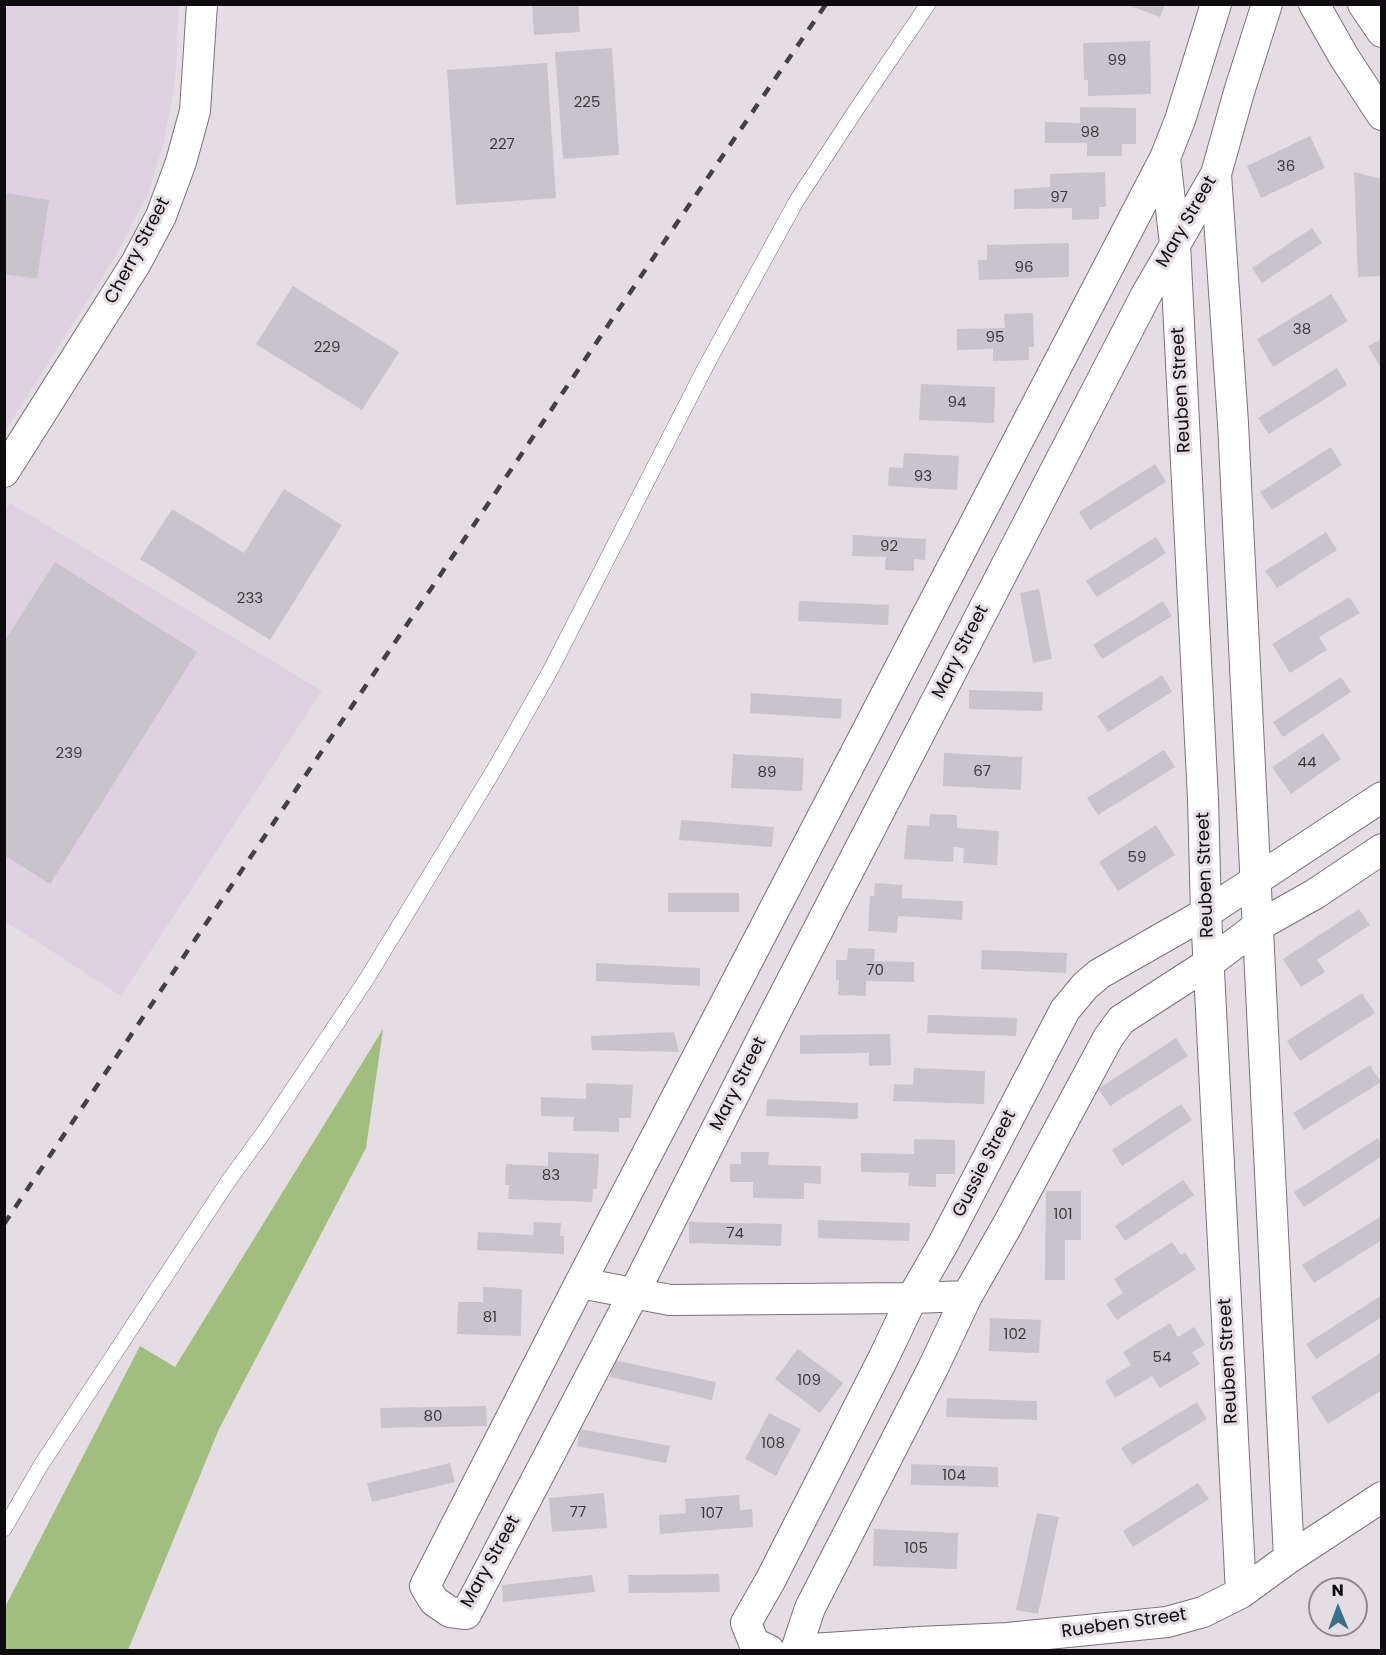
<!DOCTYPE html>
<style>
body{margin:0}
#map{position:relative;width:1386px;height:1655px;overflow:hidden;background:#e5dde4;font-family:Poppins,sans-serif}
canvas{display:block}
.frame{position:absolute;inset:0;border:6px solid #0d0b0d;pointer-events:none}
.north{position:absolute;left:1308px;top:1577px;width:60px;height:60px;box-sizing:border-box;background:#e5dde4;border:2px solid #8f898e;border-radius:50%;rotate:359deg;font-size:16px;font-weight:700;line-height:24px;text-align:center;color:#0d0b0d}
.north::after{content:'';display:block;margin:auto;width:21px;height:27px;background:#377089;clip-path:polygon(50% 0,100% 100%,50% 72%,0 100%)}
</style>
<div id="map">
<canvas width="1386" height="1655"></canvas>
<div class="frame"></div>
<div class="north">N</div>
</div>
<script>
const g = document.querySelector('canvas').getContext('2d');
g.lineJoin = 'round';
function fill(path, color) { g.fillStyle = color; g.fill(path, 'evenodd'); }
const shape = rows => new Path2D(rows.map(r => 'M' + r).join(''));
function strokePath(path, color, width, dash) { g.strokeStyle = color; g.lineWidth = width; g.lineCap = dash ? 'butt' : 'round'; g.setLineDash(dash || []); g.stroke(path); }
function label(font, color, halo, rows, align = 'center') {
  g.font = font + ' Poppins,sans-serif'; g.lineWidth = 6; g.setLineDash([]); g.textBaseline = 'middle'; g.strokeStyle = halo; g.fillStyle = color; for (const [text, x, y, turn = 0] of rows) {
    g.save(); g.translate(x, y); g.rotate((+turn || 0) * Math.PI / 180); g.textAlign = isNaN(turn) ? turn : align; if (halo) g.strokeText(text, 0, 0); g.fillText(text, 0, 0); g.restore();
  }
}
const industrial = shape([
 [5,5,179,5,175,82,164,142,148,194,115,257,5,431],
 [10,503,322,691,121,996,5,921,4,512]
]);
const green = shape([
 [383,1029,366,1148,219,1429,128,1650,5,1650,5,1607,140,1346,175,1367]
]);
const building = shape([
 [532,4,578,4,580,32,534,35],
 [1125,4,1165,4,1160,17],
 [1150,41,1151,94,1088,96,1088,80,1084,80,1083,43],
 [612,48,619,155,563,159,555,52],
 [547,63,556,198,456,205,447,70],
 [1080,107,1136,108,1136,144,1122,144,1122,156,1087,156,1087,143,1045,143,1045,122,1080,123],
 [1310,136,1325,168,1261,198,1247,166],
 [1105,172,1106,207,1099,207,1099,219,1072,220,1072,208,1014,209,1014,189,1050,187,1050,174],
 [1354,172,1382,179,1382,276,1358,277],
 [5,193,49,200,37,279,5,274],
 [1312,228,1322,243,1262,283,1252,268],
 [1069,243,1069,277,979,280,978,260,987,260,987,245],
 [293,286,399,352,362,410,256,344],
 [1331,294,1348,321,1273,367,1257,339],
 [1033,313,1034,347,1029,347,1029,360,993,361,993,349,957,350,957,329,1005,328,1004,314],
 [1382,339,1382,363,1379,365,1368,346],
 [1337,368,1347,385,1269,434,1258,418],
 [921,384,995,387,994,423,919,420],
 [1331,447,1342,465,1272,510,1260,492],
 [904,453,959,456,957,490,888,486,889,467,903,468],
 [1155,464,1166,482,1090,530,1079,512],
 [284,489,342,525,270,640,140,559,172,509,244,553],
 [1326,532,1337,550,1277,588,1265,571],
 [853,535,926,539,925,560,914,559,914,571,885,570,886,557,852,556],
 [1156,537,1166,553,1097,597,1086,581],
 [55,562,197,652,50,884,4,855,4,642],
 [1039,589,1052,659,1033,663,1020,593],
 [1349,597,1360,613,1319,637,1327,650,1290,673,1272,644],
 [799,601,889,605,888,625,798,621],
 [1163,601,1172,616,1102,659,1093,645],
 [1162,675,1172,692,1108,732,1097,716],
 [1341,677,1351,692,1283,737,1273,722],
 [969,690,1043,692,1042,711,969,709],
 [751,693,842,699,841,719,750,713],
 [1323,733,1341,759,1291,794,1272,767],
 [1164,750,1175,767,1098,815,1087,798],
 [944,753,1022,757,1021,790,943,786],
 [733,754,804,758,802,791,731,788],
 [930,814,957,815,957,828,999,831,997,865,963,863,964,848,954,847,953,862,904,859,907,825,929,826],
 [681,820,774,827,772,847,679,840],
 [1156,825,1175,855,1118,891,1099,862],
 [875,883,902,885,902,898,963,901,962,920,898,916,897,933,868,931,870,896,874,896],
 [668,893,739,893,739,912,668,912],
 [1359,909,1370,925,1317,960,1325,972,1301,987,1283,959],
 [848,948,875,949,874,961,914,962,914,982,866,981,866,996,838,995,839,980,836,980,836,960,847,960],
 [982,950,1067,953,1066,973,981,969],
 [596,963,700,968,700,986,596,981],
 [1362,993,1375,1013,1300,1061,1287,1041],
 [928,1015,1017,1018,1016,1036,927,1033],
 [674,1032,679,1052,592,1050,591,1036],
 [890,1034,891,1065,869,1066,869,1053,800,1054,800,1035],
 [1176,1038,1188,1056,1110,1106,1098,1089],
 [1370,1065,1381,1082,1304,1130,1293,1113],
 [914,1068,985,1071,984,1104,893,1101,894,1084,913,1085],
 [586,1083,633,1085,631,1118,619,1118,619,1132,573,1131,574,1117,541,1116,541,1097,586,1099],
 [767,1099,858,1103,858,1119,766,1116],
 [1181,1104,1192,1120,1122,1166,1112,1150],
 [1378,1138,1382,1144,1382,1156,1304,1207,1294,1192],
 [914,1139,955,1140,955,1174,936,1174,936,1187,908,1186,909,1173,861,1172,861,1153,914,1154],
 [548,1152,599,1154,597,1189,593,1189,592,1202,508,1199,509,1185,505,1185,506,1164,548,1166],
 [741,1152,769,1152,768,1165,821,1166,821,1184,804,1183,804,1199,753,1198,753,1182,730,1182,730,1164,741,1164],
 [1183,1180,1194,1195,1125,1241,1115,1226],
 [1046,1191,1081,1191,1081,1240,1065,1240,1065,1280,1045,1280],
 [1380,1217,1382,1220,1382,1240,1314,1283,1302,1265],
 [818,1220,910,1223,909,1241,818,1238],
 [534,1222,561,1223,560,1236,564,1236,564,1254,477,1250,478,1232,533,1235],
 [689,1222,782,1224,781,1246,689,1243],
 [1172,1242,1181,1255,1185,1252,1196,1269,1117,1320,1106,1304,1123,1293,1114,1279],
 [483,1287,522,1289,521,1336,457,1334,458,1302,483,1302],
 [1382,1295,1382,1317,1316,1359,1306,1344],
 [990,1318,1041,1320,1039,1353,989,1351],
 [1170,1323,1178,1337,1194,1327,1205,1345,1192,1352,1200,1364,1160,1388,1152,1376,1115,1398,1105,1381,1131,1365,1123,1352],
 [798,1349,843,1383,820,1413,775,1379],
 [1382,1352,1382,1390,1328,1424,1311,1397],
 [614,1360,716,1382,712,1400,610,1377],
 [947,1398,1037,1401,1037,1420,946,1417],
 [1197,1402,1207,1419,1132,1465,1121,1448],
 [486,1406,487,1426,381,1428,380,1408],
 [769,1413,801,1429,776,1476,745,1459],
 [580,1429,670,1446,666,1463,577,1446],
 [450,1463,455,1482,372,1502,367,1483],
 [911,1464,998,1467,998,1487,911,1485],
 [1198,1483,1209,1499,1133,1547,1123,1531],
 [604,1493,607,1528,552,1532,549,1498],
 [739,1495,740,1510,752,1509,753,1527,660,1534,659,1515,686,1513,685,1499],
 [1037,1513,1059,1517,1038,1614,1016,1610],
 [874,1529,958,1533,957,1569,873,1566],
 [719,1574,720,1592,629,1593,628,1575],
 [592,1575,595,1592,503,1602,502,1585]
]);
const lane = shape([
 [4,1529,41,1465,227,1183,264,1132,366,980,494,770,550,671,706,366,797,200,856,110,928,4]
]);
const street = shape([
 [1216,4,1180,120,1165,158,580,1283,425,1586,434,1601,450,1612,466,1614,634,1293,772,1019,1146,295,1216,174,1239,92,1267,4],
 [1314,4,1344,57,1382,115],
 [1363,4,1382,32],
 [1165,158,1175,244,1203,799,1206,913,1241,1593],
 [1216,174,1233,423,1289,1558],
 [4,472,136,263,161,216,181,162,195,111,202,4],
 [580,1283,670,1300,912,1298,967,1296],
 [769,1650,754,1643,746,1623,770,1581,883,1359,912,1298,943,1244,1065,1010,1085,986,1099,974,1206,913,1382,797],
 [796,1650,810,1608,933,1368,967,1296,1008,1224,1108,1038,1121,1020,1209,963,1258,926,1315,894,1382,849],
 [796,1650,919,1642,1008,1638,1167,1622,1203,1612,1241,1593,1289,1558,1382,1497]
]);
const rail = shape([
 [4,1224,662,245,826,4]
]);
const numberNames = [
 ["99",1117,61],
 ["225",587,103],
 ["98",1090,133],
 ["227",502,145],
 ["36",1286,167],
 ["97",1059,198],
 ["96",1024,268],
 ["38",1302,330],
 ["95",995,338],
 ["229",327,348],
 ["94",957,403],
 ["93",923,477],
 ["92",889,547],
 ["233",250,599],
 ["239",69,754],
 ["44",1307,763],
 ["67",982,772],
 ["89",767,773],
 ["59",1137,858],
 ["70",875,971],
 ["83",551,1176],
 ["101",1063,1215],
 ["74",735,1234],
 ["81",490,1318],
 ["102",1015,1335],
 ["54",1162,1358],
 ["109",809,1381],
 ["80",433,1417],
 ["108",773,1444],
 ["104",954,1476],
 ["77",578,1513],
 ["107",712,1514],
 ["105",916,1549]
];
const streetNames = [
 ["Mary Street",1187,222,-60],
 ["Cherry Street",138,251,-62],
 ["Reuben Street",1182,390,-93],
 ["Mary Street",961,652,-63],
 ["Reuben Street",1206,875,-92],
 ["Mary Street",739,1084,-63],
 ["Gussie Street",985,1164,-63],
 ["Reuben Street",1229,1361,-93],
 ["Mary Street",491,1562,-61],
 ["Rueben Street",1124,1624,-8]
];
fill(industrial, '#dfd0e2');
fill(green, '#a2be7e');
fill(building, '#c9c4cc');
strokePath(lane, '#7a7279', 16);
strokePath(street, '#7a7279', 32);
strokePath(lane, '#fff', 15);
strokePath(street, '#fff', 30);
strokePath(rail, '#444144', 4.5, [10, 10]);
label('15px', '#3c393d', null, numberNames);
label('18px', '#0d0b0d', '#e5dde4', streetNames);
</script>
